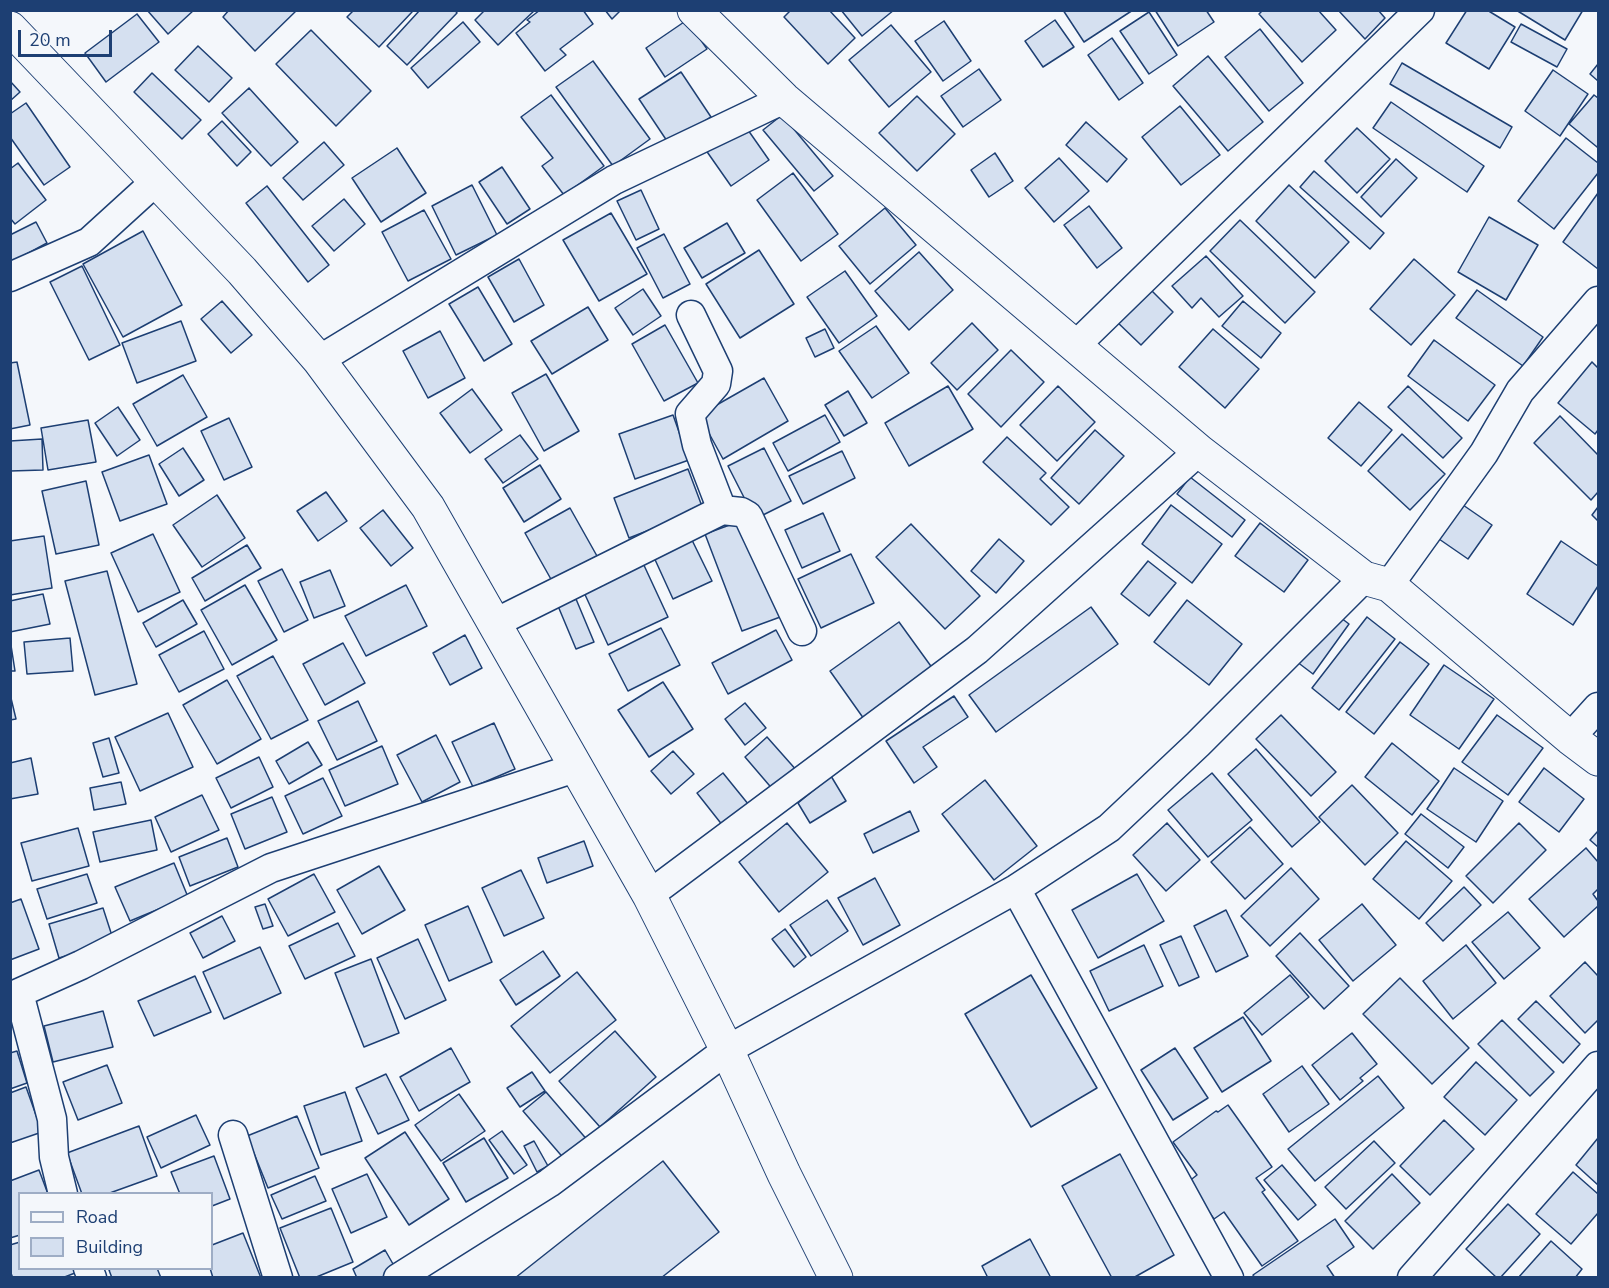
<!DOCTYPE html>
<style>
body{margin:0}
#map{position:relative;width:1609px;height:1288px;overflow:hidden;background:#f4f7fb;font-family:"Nunito Sans",sans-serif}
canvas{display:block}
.frame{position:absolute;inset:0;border:12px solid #1d3f73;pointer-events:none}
.legend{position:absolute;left:18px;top:1192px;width:195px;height:78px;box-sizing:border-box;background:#f4f7fb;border:2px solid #9eadc5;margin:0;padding:8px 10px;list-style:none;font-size:18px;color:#1d3f73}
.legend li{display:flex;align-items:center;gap:12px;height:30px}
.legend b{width:30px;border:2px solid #9eadc5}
.scale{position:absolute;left:18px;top:30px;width:94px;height:27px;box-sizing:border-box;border:3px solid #1d3f73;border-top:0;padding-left:8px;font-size:18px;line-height:21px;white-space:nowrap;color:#1d3f73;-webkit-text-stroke:4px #f4f7fb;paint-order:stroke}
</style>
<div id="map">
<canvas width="1609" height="1288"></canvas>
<div class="frame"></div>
<ul class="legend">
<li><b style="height:8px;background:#f4f7fb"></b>Road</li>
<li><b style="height:16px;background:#d5e0f0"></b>Building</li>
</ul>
<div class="scale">20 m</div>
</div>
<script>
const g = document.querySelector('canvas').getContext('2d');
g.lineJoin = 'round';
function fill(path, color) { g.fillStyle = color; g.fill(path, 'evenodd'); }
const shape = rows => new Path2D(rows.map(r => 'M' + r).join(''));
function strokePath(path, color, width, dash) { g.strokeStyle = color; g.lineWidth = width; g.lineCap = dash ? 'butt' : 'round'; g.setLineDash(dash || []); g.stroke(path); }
const building = shape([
 [147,10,194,10,168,34,147,10],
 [229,10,297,10,255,51,223,17,229,10],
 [354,10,411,10,412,12,379,47,347,17,354,10],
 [420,10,455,10,457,13,407,65,387,46,420,10],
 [485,10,535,10,498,45,475,20,485,10],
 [540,10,583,10,593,24,560,49,566,55,545,71,516,33,530,22,527,20,540,10],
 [605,10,621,10,612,19,605,10],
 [791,10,829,10,855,38,828,64,784,17,791,10],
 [841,10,894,10,862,36,841,10],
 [1063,10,1133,10,1084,42,1063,10],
 [1155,10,1206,10,1214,22,1178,46,1155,10],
 [1263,10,1318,10,1336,30,1302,62,1259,14,1263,10],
 [1338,10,1378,10,1385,18,1365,39,1338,10],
 [1467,10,1487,10,1515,27,1489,69,1446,43,1467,10],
 [1516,10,1583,10,1565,40,1516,10],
 [1149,12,1177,55,1149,74,1120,31,1149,12],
 [137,14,159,42,106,82,85,53,137,14],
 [687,20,707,49,665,77,646,48,687,20],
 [1055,20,1074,47,1043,67,1025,41,1055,20],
 [944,21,971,61,943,81,915,41,944,21],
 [463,22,480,42,428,88,411,68,463,22],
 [1521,24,1567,49,1557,67,1511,42,1521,24],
 [891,25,931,72,889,107,849,60,891,25],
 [1260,29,1303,83,1269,111,1225,57,1260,29],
 [311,30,371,91,336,126,276,64,311,30],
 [1112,38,1143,83,1119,100,1088,55,1112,38],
 [198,46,232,78,209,102,175,70,198,46],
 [1208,56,1263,122,1228,151,1173,86,1208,56],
 [593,61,650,139,613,166,556,87,593,61],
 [1402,63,1512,127,1500,148,1390,84,1402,63],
 [1598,64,1598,81,1590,74,1598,64],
 [979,69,1001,100,963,127,941,96,979,69],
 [1553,70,1588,94,1560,136,1525,111,1553,70],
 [681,72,711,117,669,144,639,99,681,72],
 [152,73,201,120,182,139,134,92,152,73],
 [10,81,20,92,10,101,10,81],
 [249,88,298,142,271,166,222,113,249,88],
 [551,95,604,166,564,195,542,166,553,158,521,117,551,95],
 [1594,95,1598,98,1598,145,1597,147,1569,124,1594,95],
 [917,96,955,134,917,171,879,133,917,96],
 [1391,102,1484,166,1467,192,1373,128,1391,102],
 [26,103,70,167,44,185,10,137,10,114,26,103],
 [1180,106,1220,155,1181,185,1142,137,1180,106],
 [782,115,833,176,814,191,763,130,782,115],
 [741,120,769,160,731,186,703,146,741,120],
 [222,121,251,152,237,166,208,134,222,121],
 [1086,122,1127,159,1107,182,1066,145,1086,122],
 [1357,128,1390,159,1357,193,1325,161,1357,128],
 [1566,138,1598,163,1598,173,1554,229,1518,201,1566,138],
 [324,142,344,165,303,200,283,178,324,142],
 [397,148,426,193,381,222,352,178,397,148],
 [995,153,1013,181,989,197,971,170,995,153],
 [1059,158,1089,191,1054,222,1025,188,1059,158],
 [1396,159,1417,178,1381,217,1361,197,1396,159],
 [18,163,46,200,15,224,10,218,10,169,18,163],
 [502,167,530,209,507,224,479,182,502,167],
 [1314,171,1384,233,1370,249,1300,187,1314,171],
 [793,173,838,234,801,261,757,200,793,173],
 [472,185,497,235,456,255,432,206,472,185],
 [1289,185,1349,242,1315,278,1256,221,1289,185],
 [267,186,329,265,308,282,246,203,267,186],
 [641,190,659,229,636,240,617,201,641,190],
 [1598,193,1598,269,1563,242,1598,193],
 [344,199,365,224,334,251,312,226,344,199],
 [1089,206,1122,248,1097,268,1064,225,1089,206],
 [885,208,916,245,870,284,839,246,885,208],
 [424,210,451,259,408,281,382,232,424,210],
 [611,213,647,274,599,301,563,240,611,213],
 [1489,217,1538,245,1506,300,1458,272,1489,217],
 [1240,220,1315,292,1285,323,1210,251,1240,220],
 [36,222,47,243,10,263,10,235,36,222],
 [727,223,745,253,702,278,684,248,727,223],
 [143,231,182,305,123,337,83,264,143,231],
 [664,234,690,284,663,298,637,248,664,234],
 [759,250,794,304,740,338,706,284,759,250],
 [919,252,953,290,909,330,875,291,919,252],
 [1206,256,1243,296,1219,317,1201,298,1192,308,1172,286,1206,256],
 [519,259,544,305,514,322,488,277,519,259],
 [1414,259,1455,295,1411,345,1370,309,1414,259],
 [82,266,120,345,89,360,50,282,82,266],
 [845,271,877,316,839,343,807,297,845,271],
 [1146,285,1173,312,1141,345,1114,319,1146,285],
 [478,287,512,344,484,361,449,304,478,287],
 [643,289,661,316,633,335,615,308,643,289],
 [1477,290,1543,337,1523,366,1456,318,1477,290],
 [222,301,252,335,231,353,201,319,222,301],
 [1243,301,1281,333,1261,358,1222,326,1243,301],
 [588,307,608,340,552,374,531,341,588,307],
 [181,321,196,361,137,383,122,343,181,321],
 [972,323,998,350,957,390,931,363,972,323],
 [665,325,698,383,664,401,632,344,665,325],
 [876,326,909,373,872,398,839,351,876,326],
 [825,329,834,348,815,357,806,338,825,329],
 [1213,329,1259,369,1225,408,1179,367,1213,329],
 [440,331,465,378,428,398,403,351,440,331],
 [1434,340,1495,385,1468,421,1408,376,1434,340],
 [1011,350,1044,382,1001,427,968,394,1011,350],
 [17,362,30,425,10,429,10,363,17,362],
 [1592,362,1598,368,1598,430,1595,434,1558,403,1592,362],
 [546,374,579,431,544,451,512,393,546,374],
 [183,375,207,417,157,446,133,404,183,375],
 [764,378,788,421,723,459,699,415,764,378],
 [948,386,973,429,909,466,885,423,948,386],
 [1058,386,1095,422,1057,461,1020,425,1058,386],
 [1408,386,1462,438,1443,458,1388,407,1408,386],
 [472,389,502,430,470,453,440,413,472,389],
 [848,391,867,423,844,436,825,405,848,391],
 [1359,402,1392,430,1361,466,1328,438,1359,402],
 [118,407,140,440,117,456,95,423,118,407],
 [673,415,689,460,635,479,619,434,673,415],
 [825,415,840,442,788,471,773,443,825,415],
 [1560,416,1598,455,1598,492,1591,500,1534,443,1560,416],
 [229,418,252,467,224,480,201,431,229,418],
 [88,420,96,462,48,470,41,428,88,420],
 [1095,430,1124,456,1079,504,1051,478,1095,430],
 [1402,434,1445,474,1410,510,1368,471,1402,434],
 [520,435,538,459,503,483,485,459,520,435],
 [1007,437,1046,473,1040,479,1069,507,1051,525,983,462,1007,437],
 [42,439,43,470,10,471,10,441,42,439],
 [183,448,204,480,179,496,159,464,183,448],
 [764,448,791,501,755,519,728,466,764,448],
 [842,451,855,478,803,504,789,476,842,451],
 [149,455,167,504,120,521,102,472,149,455],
 [540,465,561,499,524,522,503,488,540,465],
 [688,469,703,509,629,538,614,498,688,469],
 [1190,477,1245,520,1232,537,1177,494,1190,477],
 [86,481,99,545,56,554,42,491,86,481],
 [326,492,347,521,318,541,297,511,326,492],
 [217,495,245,538,202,567,173,525,217,495],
 [1171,505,1222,544,1192,583,1142,544,1171,505],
 [1463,505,1492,525,1468,559,1439,539,1463,505],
 [1598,507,1598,521,1592,515,1598,507],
 [570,508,597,556,552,581,525,533,570,508],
 [383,510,413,548,391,566,360,528,383,510],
 [823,513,840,551,802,568,785,530,823,513],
 [746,519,783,616,742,631,705,534,746,519],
 [1260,523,1308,560,1284,592,1235,556,1260,523],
 [911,524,980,596,945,629,876,557,911,524],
 [153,534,180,592,138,612,111,553,153,534],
 [44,536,52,588,10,595,10,541,44,536],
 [690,536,712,581,673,599,652,553,690,536],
 [999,539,1024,561,996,593,971,571,999,539],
 [1561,541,1598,566,1598,586,1573,625,1527,594,1561,541],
 [247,545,261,568,205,601,192,578,247,545],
 [851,554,874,603,821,628,798,579,851,554],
 [642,561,668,617,608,645,582,588,642,561],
 [1148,561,1176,583,1149,616,1121,594,1148,561],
 [282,569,308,620,284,632,258,581,282,569],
 [330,570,345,606,314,618,300,582,330,570],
 [107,571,137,684,95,695,65,581,107,571],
 [245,585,277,640,232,665,201,610,245,585],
 [406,585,427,626,366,656,345,616,406,585],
 [43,594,50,624,10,632,10,601,43,594],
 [576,599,594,642,576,649,558,606,576,599],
 [183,600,197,624,156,647,143,623,183,600],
 [1187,600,1242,644,1209,685,1154,642,1187,600],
 [1324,605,1349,624,1313,674,1288,655,1324,605],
 [1091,607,1118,644,996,732,969,695,1091,607],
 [1367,617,1395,639,1339,710,1312,688,1367,617],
 [899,622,933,669,864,719,830,671,899,622],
 [661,628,680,665,628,691,609,654,661,628],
 [776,630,792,660,728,694,712,663,776,630],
 [204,631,224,669,179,692,159,655,204,631],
 [465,635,482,668,450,685,433,653,465,635],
 [70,638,73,671,27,674,24,642,70,638],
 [10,639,15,671,10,671,10,639],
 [1400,642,1429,664,1374,734,1346,712,1400,642],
 [343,643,365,683,325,705,303,664,343,643],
 [273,656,308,720,271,739,237,676,273,656],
 [1444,665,1494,699,1459,749,1410,715,1444,665],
 [227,680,261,739,217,764,183,705,227,680],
 [663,682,693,729,649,757,618,710,663,682],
 [10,694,16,719,10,720,10,694],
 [954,696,968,717,923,747,937,767,914,783,886,741,954,696],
 [358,701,377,741,337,760,318,721,358,701],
 [745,703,766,728,745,745,725,719,745,703],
 [168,713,193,767,140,791,115,737,168,713],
 [1281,715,1336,772,1311,796,1256,739,1281,715],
 [1497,715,1543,748,1508,795,1462,762,1497,715],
 [494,723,515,769,473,787,452,742,494,723],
 [436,735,460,782,422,802,397,755,436,735],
 [767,737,798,772,775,792,745,757,767,737],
 [109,738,119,773,103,777,93,743,109,738],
 [308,742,322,765,289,784,276,761,308,742],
 [1392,743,1439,781,1412,815,1365,777,1392,743],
 [382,746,398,784,345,806,329,770,382,746],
 [1256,749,1320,822,1292,847,1228,774,1256,749],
 [673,751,694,774,671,794,651,771,673,751],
 [259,757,273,787,231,808,216,778,259,757],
 [31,758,38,794,10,799,10,763,31,758],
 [1454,768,1503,801,1476,842,1427,809,1454,768],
 [1544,768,1584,799,1559,832,1519,802,1544,768],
 [723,773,753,810,727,831,697,793,723,773],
 [1212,773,1252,820,1208,857,1168,810,1212,773],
 [831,776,846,801,810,823,798,803,831,776],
 [323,778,342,816,303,834,285,796,323,778],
 [985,780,1037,846,994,880,942,814,985,780],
 [121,782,126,804,94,810,90,788,121,782],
 [1352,785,1398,833,1365,865,1319,817,1352,785],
 [202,795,219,830,171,852,155,817,202,795],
 [272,797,287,832,245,849,231,814,272,797],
 [910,811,919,831,873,853,864,834,910,811],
 [1421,814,1464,847,1448,868,1405,834,1421,814],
 [151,820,157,850,100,862,93,832,151,820],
 [787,823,828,872,779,912,739,862,787,823],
 [1167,823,1200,860,1166,891,1133,855,1167,823],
 [1519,823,1546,850,1493,903,1466,876,1519,823],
 [1250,827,1283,864,1245,899,1211,862,1250,827],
 [78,828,89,866,32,881,21,843,78,828],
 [1598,831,1598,847,1590,840,1598,831],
 [227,838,238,867,190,886,179,857,227,838],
 [584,841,593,866,547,883,538,858,584,841],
 [1406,841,1452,881,1419,919,1373,879,1406,841],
 [1586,848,1598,862,1598,889,1593,894,1598,901,1598,906,1564,937,1529,899,1586,848],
 [174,863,188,897,130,921,115,887,174,863],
 [379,866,405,910,362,934,337,890,379,866],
 [1291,868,1319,899,1270,946,1241,916,1291,868],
 [521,870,544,918,504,936,482,888,521,870],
 [87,874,97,903,47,919,37,889,87,874],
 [314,874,335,912,288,936,268,899,314,874],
 [1137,874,1164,921,1098,958,1072,910,1137,874],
 [875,878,900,925,863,945,838,898,875,878],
 [1464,887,1481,905,1443,941,1426,923,1464,887],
 [21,899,39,949,10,960,10,903,21,899],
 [827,900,848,931,811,956,790,925,827,900],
 [265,904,273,926,263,929,255,907,265,904],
 [1362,904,1396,945,1353,981,1319,940,1362,904],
 [468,906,492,962,449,981,425,925,468,906],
 [103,908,114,942,59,958,49,924,103,908],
 [1226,910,1248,956,1216,972,1194,926,1226,910],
 [1508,912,1540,948,1504,979,1472,942,1508,912],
 [222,916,235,941,203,958,190,933,222,916],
 [338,923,355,956,305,979,289,946,338,923],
 [785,929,806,957,794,967,772,939,785,929],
 [1300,933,1349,986,1324,1009,1276,956,1300,933],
 [1181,936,1199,977,1179,986,1160,945,1181,936],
 [418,939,446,1000,405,1019,377,958,418,939],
 [1144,945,1163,986,1109,1011,1090,971,1144,945],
 [1466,945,1496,983,1453,1019,1423,981,1466,945],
 [260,947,281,993,224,1019,203,972,260,947],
 [543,951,560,976,516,1005,500,980,543,951],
 [371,959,399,1033,364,1047,335,973,371,959],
 [1585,962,1598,976,1598,1020,1585,1033,1550,996,1585,962],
 [577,972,616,1020,550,1073,511,1026,577,972],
 [1031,975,1097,1088,1031,1127,965,1014,1031,975],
 [1290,975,1309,997,1262,1035,1244,1013,1290,975],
 [195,976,211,1012,154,1036,138,1001,195,976],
 [1400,978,1469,1048,1432,1084,1363,1014,1400,978],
 [1536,1001,1580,1044,1563,1063,1518,1019,1536,1001],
 [103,1011,113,1047,53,1062,44,1026,103,1011],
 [1243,1017,1271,1061,1222,1092,1194,1048,1243,1017],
 [1502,1020,1554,1072,1530,1096,1478,1044,1502,1020],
 [615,1031,656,1077,600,1127,559,1081,615,1031],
 [1352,1033,1377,1064,1360,1078,1363,1081,1340,1100,1312,1065,1352,1033],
 [451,1048,470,1082,419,1111,400,1077,451,1048],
 [1175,1048,1208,1098,1173,1120,1141,1070,1175,1048],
 [17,1051,27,1083,10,1089,10,1053,17,1051],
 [1476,1062,1517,1100,1485,1135,1444,1097,1476,1062],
 [107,1065,122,1103,78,1120,63,1082,107,1065],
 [1302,1066,1329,1104,1289,1132,1263,1094,1302,1066],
 [532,1072,545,1091,520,1107,507,1088,532,1072],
 [386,1074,409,1120,378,1134,356,1088,386,1074],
 [1378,1076,1404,1108,1315,1181,1288,1149,1378,1076],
 [26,1087,42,1132,10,1143,10,1093,26,1087],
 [345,1092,362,1141,321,1155,304,1106,345,1092],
 [546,1092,589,1142,566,1161,523,1111,546,1092],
 [459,1094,485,1131,441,1161,415,1125,459,1094],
 [1228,1105,1272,1167,1256,1178,1265,1190,1262,1192,1298,1241,1262,1266,1224,1212,1214,1219,1188,1182,1197,1175,1173,1142,1216,1111,1218,1112,1228,1105],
 [196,1115,210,1145,161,1168,147,1137,196,1115],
 [297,1116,319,1168,268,1188,247,1136,297,1116],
 [1444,1120,1474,1149,1430,1195,1400,1166,1444,1120],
 [139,1126,157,1176,107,1194,82,1194,67,1153,139,1126],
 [502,1131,527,1165,514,1174,489,1140,502,1131],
 [405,1132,449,1199,409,1225,365,1158,405,1132],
 [484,1138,508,1178,466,1202,443,1163,484,1138],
 [1598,1138,1598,1185,1576,1165,1598,1138],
 [534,1141,548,1166,537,1172,524,1146,534,1141],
 [1374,1141,1395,1163,1346,1209,1325,1187,1374,1141],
 [1120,1154,1174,1255,1133,1278,1112,1278,1062,1186,1120,1154],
 [214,1156,230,1199,212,1206,212,1194,180,1194,171,1172,214,1156],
 [663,1161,719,1232,661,1278,515,1278,663,1161],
 [1282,1165,1316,1205,1298,1220,1264,1180,1282,1165],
 [39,1170,48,1194,20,1194,20,1235,10,1238,10,1181,39,1170],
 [1573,1172,1598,1194,1598,1213,1571,1244,1536,1214,1573,1172],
 [367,1174,387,1217,351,1233,332,1189,367,1174],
 [1392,1174,1420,1203,1373,1249,1345,1221,1392,1174],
 [315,1176,326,1201,282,1219,271,1195,315,1176],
 [1508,1204,1540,1234,1500,1278,1497,1278,1466,1249,1508,1204],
 [331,1208,353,1262,314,1278,300,1278,280,1228,331,1208],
 [1335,1219,1354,1247,1327,1266,1335,1278,1255,1278,1253,1275,1335,1219],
 [243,1233,261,1278,213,1278,210,1268,212,1268,212,1245,243,1233],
 [1030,1239,1051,1278,988,1278,982,1266,1030,1239],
 [1551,1241,1582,1269,1575,1278,1518,1278,1551,1241],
 [20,1242,20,1268,74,1268,75,1273,62,1278,13,1278,10,1271,10,1245,20,1242],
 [385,1250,397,1271,386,1278,357,1278,353,1269,385,1250],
 [113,1268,157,1268,161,1278,112,1278,109,1270,113,1268]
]);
const minor = shape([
 [10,277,89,242,156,181],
 [1075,346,1420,10],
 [319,360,614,180,784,99],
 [722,510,741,512,748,516,802,631],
 [1389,585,1484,453,1520,391,1598,301],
 [495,623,722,510,697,445,690,414,716,384,718,371,691,315],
 [1570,738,1598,707],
 [1016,889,1229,1278],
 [649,895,977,650,1199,451],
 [19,993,52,1119,54,1157,63,1194],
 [10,997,81,965,271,868,578,767],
 [233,1135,278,1278],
 [88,1268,92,1278],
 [398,1278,549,1183,727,1050,1016,889,1109,828,1198,744,1364,578],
 [1412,1278,1598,1066]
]);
const tertiary = shape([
 [694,10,784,99,1199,451,1364,578,1389,585,1570,738,1598,759]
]);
const secondary = shape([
 [10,28,242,271,319,360,428,507,649,895,727,1050,784,1174,836,1278]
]);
fill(building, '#d5e0f0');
strokePath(building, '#1d3f73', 1.5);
strokePath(minor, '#1d3f73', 31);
strokePath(tertiary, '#1d3f73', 35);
strokePath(secondary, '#1d3f73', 35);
strokePath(minor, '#f4f7fb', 28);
strokePath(tertiary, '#f4f7fb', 33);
strokePath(secondary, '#f4f7fb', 33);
</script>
